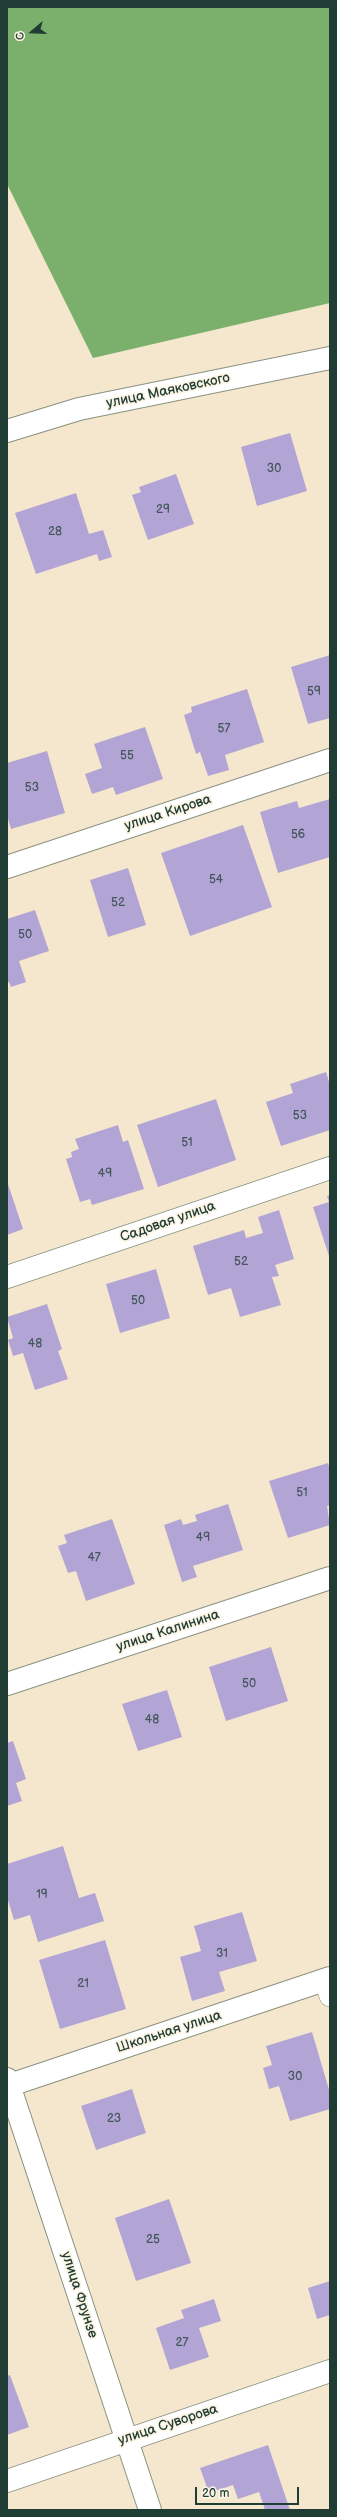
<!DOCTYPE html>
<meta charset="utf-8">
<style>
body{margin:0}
#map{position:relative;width:337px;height:2517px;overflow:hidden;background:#f5e7cd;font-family:"Balsamiq Sans",sans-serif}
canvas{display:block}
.frame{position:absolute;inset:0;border:8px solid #1f3d34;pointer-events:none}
.north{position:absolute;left:12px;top:12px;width:40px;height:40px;-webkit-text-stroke:3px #fcf5e5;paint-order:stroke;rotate:251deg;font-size:11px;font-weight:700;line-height:16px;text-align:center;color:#1f3d34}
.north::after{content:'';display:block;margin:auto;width:14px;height:18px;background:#1f3d34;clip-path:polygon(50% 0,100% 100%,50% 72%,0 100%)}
.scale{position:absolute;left:195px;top:2487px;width:104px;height:18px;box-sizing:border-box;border:2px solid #1f3d34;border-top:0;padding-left:5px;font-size:12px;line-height:14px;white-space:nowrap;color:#1f3d34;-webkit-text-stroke:3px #fcf5e5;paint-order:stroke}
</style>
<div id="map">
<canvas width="337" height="2517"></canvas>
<div class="frame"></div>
<div class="north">С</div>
<div class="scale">20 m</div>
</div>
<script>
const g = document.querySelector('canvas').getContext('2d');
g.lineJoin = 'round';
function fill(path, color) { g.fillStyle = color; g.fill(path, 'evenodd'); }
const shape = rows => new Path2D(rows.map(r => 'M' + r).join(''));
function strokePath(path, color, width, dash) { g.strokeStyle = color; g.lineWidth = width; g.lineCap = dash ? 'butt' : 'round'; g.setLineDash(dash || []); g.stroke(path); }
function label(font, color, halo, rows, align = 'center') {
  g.font = font + ' "Balsamiq Sans",sans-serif'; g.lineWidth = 3.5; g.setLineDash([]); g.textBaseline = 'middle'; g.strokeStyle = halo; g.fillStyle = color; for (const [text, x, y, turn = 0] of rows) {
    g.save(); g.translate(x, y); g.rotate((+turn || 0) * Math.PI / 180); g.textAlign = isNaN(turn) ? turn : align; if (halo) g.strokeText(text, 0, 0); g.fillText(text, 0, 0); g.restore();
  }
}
const forest = shape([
 [7,7,330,7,330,303,93,358,7,184]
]);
const building = shape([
 [290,433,307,491,257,506,241,447],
 [176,474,194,524,148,540,132,495,141,492,139,487],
 [76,493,89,534,103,530,112,557,99,561,97,554,36,574,15,513],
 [330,655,330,718,308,724,291,667],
 [247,689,264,742,225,755,229,770,208,776,200,752,196,754,184,715,192,712,191,707],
 [145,727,163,779,116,795,113,787,92,794,85,774,102,768,94,744],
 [47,751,65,813,11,829,7,815,7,763],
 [330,799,330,857,278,873,260,812,297,801,299,808],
 [243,825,272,907,190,936,161,853],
 [128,868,146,925,108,937,90,880],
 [35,910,49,951,19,961,26,982,11,987,9,982,7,982,7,919],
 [326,1072,330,1085,330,1130,281,1146,266,1102,293,1093,290,1084],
 [216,1099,236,1160,158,1187,137,1125],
 [118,1125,123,1142,128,1140,144,1189,92,1205,90,1199,80,1202,66,1159,72,1157,71,1152,79,1149,75,1139],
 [7,1181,23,1229,7,1235],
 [330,1195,330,1259,313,1207,329,1202,327,1196],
 [279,1210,294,1259,275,1265,279,1276,272,1277,281,1305,240,1317,231,1288,208,1295,193,1246,244,1230,246,1238,263,1233,258,1217],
 [156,1269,170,1318,120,1333,106,1284],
 [47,1304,62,1349,58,1351,68,1379,35,1390,23,1353,13,1356,8,1340,13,1338,7,1317],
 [328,1463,330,1470,330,1505,327,1506,330,1525,288,1538,269,1481],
 [228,1504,243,1550,193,1566,197,1577,182,1582,164,1525,181,1519,183,1525,197,1521,195,1515],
 [112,1519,135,1584,86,1601,76,1571,68,1573,58,1546,67,1543,64,1535],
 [271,1647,288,1701,226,1721,209,1667],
 [167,1690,182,1737,138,1751,122,1704],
 [13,1741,26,1779,16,1783,22,1801,7,1806,7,1743],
 [63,1846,79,1898,95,1893,104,1921,38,1942,30,1915,14,1920,7,1897,7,1864],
 [242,1912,257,1961,219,1972,225,1991,192,2001,180,1957,201,1951,194,1926],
 [105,1940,126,2009,60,2029,39,1960],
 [312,2032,330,2093,330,2109,290,2121,279,2086,269,2089,263,2068,272,2065,266,2046],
 [132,2089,146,2133,96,2150,81,2106],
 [169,2199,191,2263,136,2281,115,2218],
 [330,2281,330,2315,317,2319,308,2288],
 [214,2299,221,2321,199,2328,209,2357,170,2370,156,2328,184,2318,181,2310],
 [10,2375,29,2427,7,2435,7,2376],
 [268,2445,290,2510,265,2510,259,2492,238,2499,233,2485,209,2493,200,2468]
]);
const lane = shape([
 [325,1980,330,1996]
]);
const street = shape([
 [7,431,79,409,330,358],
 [7,867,330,760],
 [7,1277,330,1168],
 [7,1684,330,1578],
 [7,2086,330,1978],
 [7,2481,330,2371]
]);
const secondary = shape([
 [7,2079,150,2510]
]);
const numberNames = [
 ["30",274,469],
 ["29",163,510],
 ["28",55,532],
 ["59",314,692],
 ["57",224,729],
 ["55",127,756],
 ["53",32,788],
 ["56",298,835],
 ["54",216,880],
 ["52",118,903],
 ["50",25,935],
 ["53",300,1116],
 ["51",187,1143],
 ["49",105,1174],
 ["52",241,1262],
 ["50",138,1301],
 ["48",35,1344],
 ["51",302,1493],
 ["49",203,1538],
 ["47",94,1558],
 ["50",249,1684],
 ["48",152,1720],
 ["19",42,1895],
 ["31",222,1954],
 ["21",83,1984],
 ["30",295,2077],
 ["23",114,2119],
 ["25",153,2240],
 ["27",182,2343]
];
const streetNames = [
 ["улица Маяковского",168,391,-12],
 ["улица Кирова",168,813,-18],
 ["Садовая улица",168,1222,-19],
 ["улица Калинина",168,1631,-18],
 ["Школьная улица",169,2032,-18],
 ["улица Фрунзе",79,2295,72],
 ["улица Суворова",168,2425,-18]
];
fill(forest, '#7ab06c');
fill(building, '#b3a4d6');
strokePath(lane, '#8a9280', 22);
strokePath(street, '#8a9280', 24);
strokePath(secondary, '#8a9280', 24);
strokePath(lane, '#fff', 21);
strokePath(street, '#fff', 22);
strokePath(secondary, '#fff', 22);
label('12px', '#44575c', null, numberNames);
label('14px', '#1f3d34', '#fcf5e5', streetNames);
</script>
